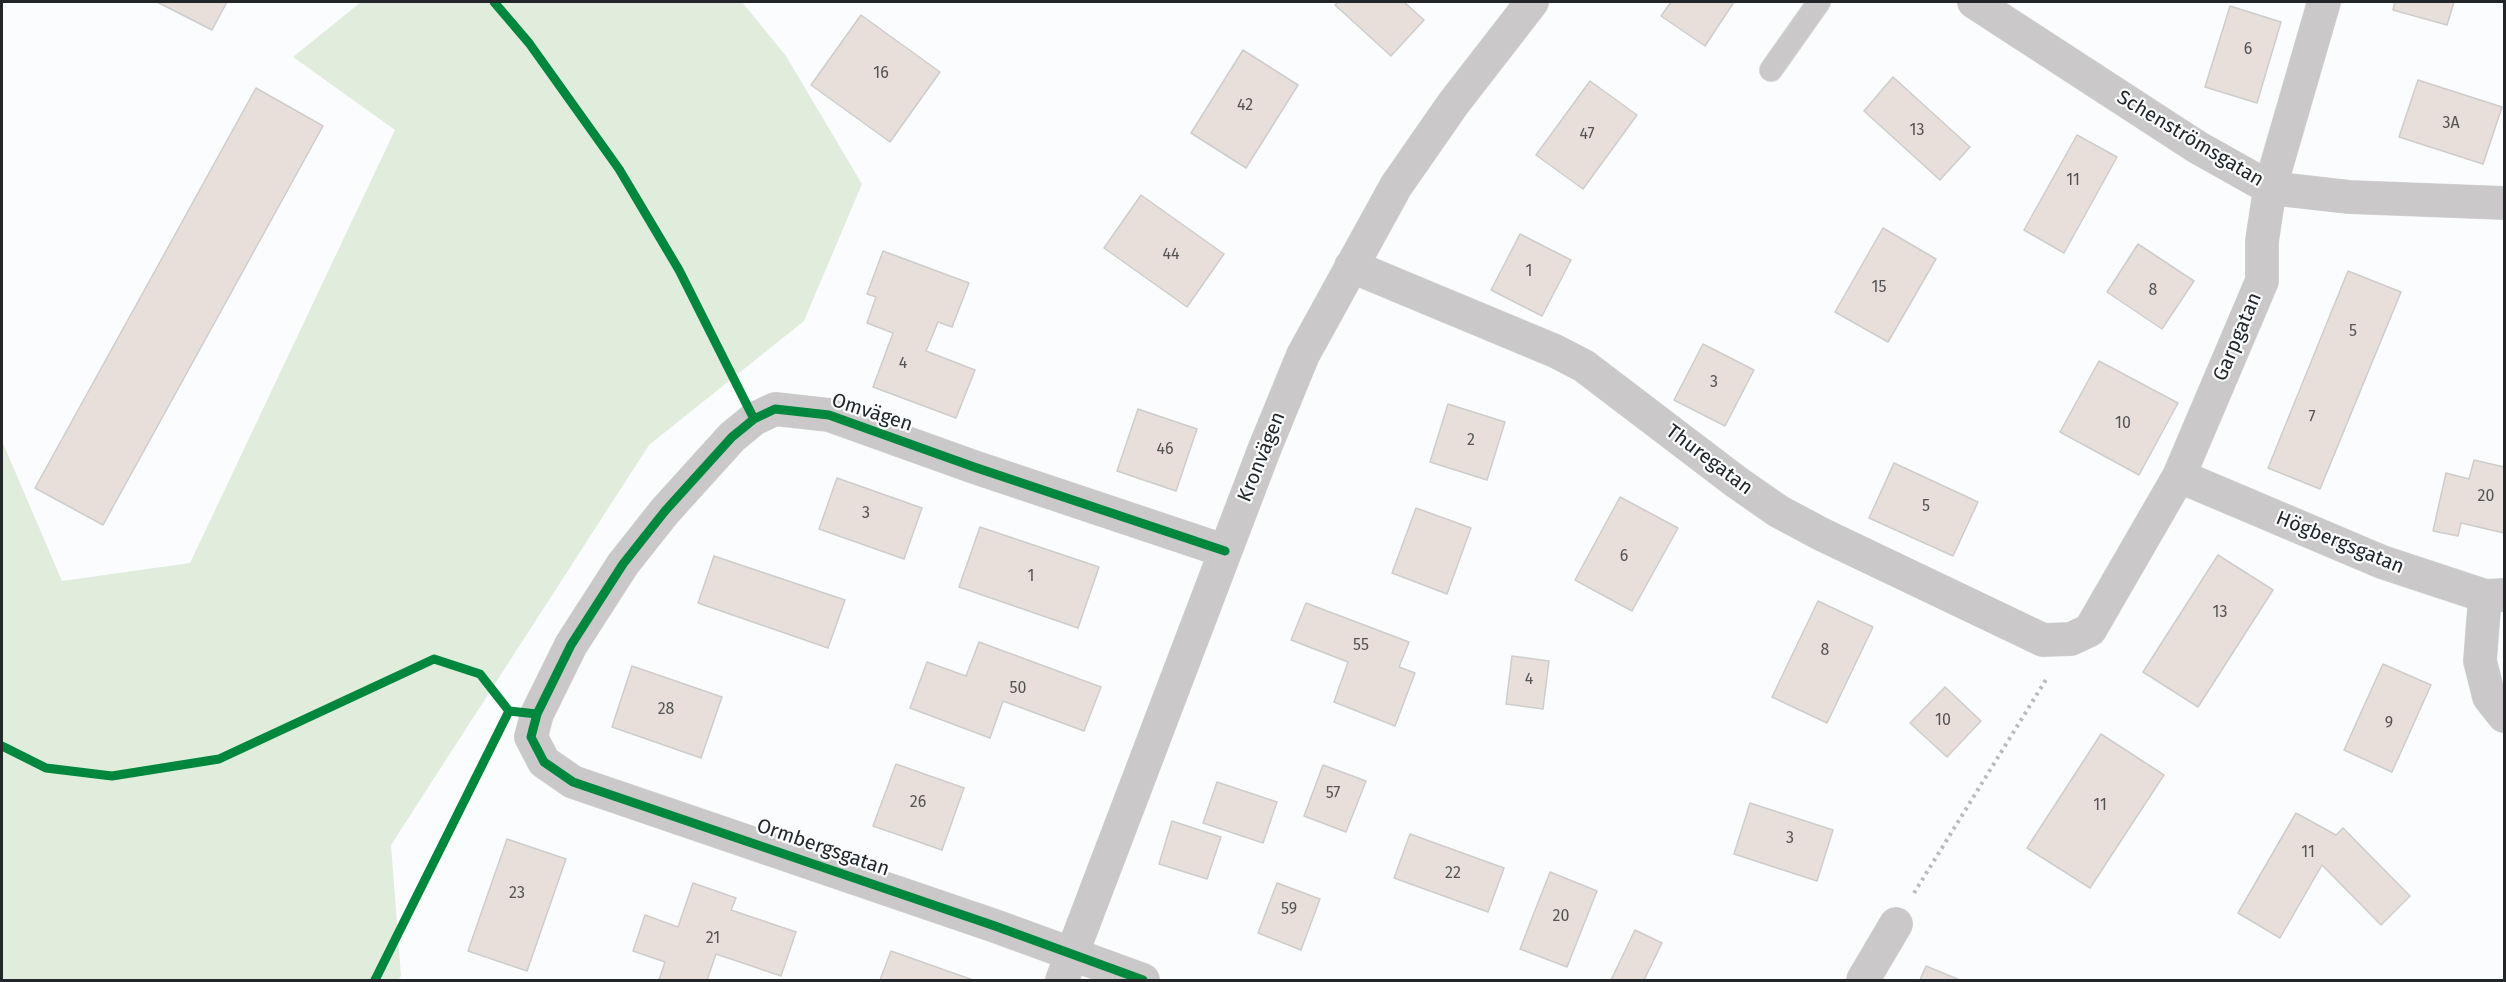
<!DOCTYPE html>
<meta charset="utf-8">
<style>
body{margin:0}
#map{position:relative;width:2506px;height:982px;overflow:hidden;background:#fbfcfd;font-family:"Fira Sans",sans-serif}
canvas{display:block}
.frame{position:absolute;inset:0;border:3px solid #222629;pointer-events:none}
</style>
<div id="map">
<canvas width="2506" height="982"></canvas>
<div class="frame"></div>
</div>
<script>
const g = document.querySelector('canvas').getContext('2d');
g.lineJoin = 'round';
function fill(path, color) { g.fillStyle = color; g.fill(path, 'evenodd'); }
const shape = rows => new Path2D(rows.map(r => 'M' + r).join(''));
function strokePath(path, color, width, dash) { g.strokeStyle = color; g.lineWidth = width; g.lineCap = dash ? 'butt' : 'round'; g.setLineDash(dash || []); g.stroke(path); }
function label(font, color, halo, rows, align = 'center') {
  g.font = font + ' "Fira Sans",sans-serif'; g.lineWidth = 4.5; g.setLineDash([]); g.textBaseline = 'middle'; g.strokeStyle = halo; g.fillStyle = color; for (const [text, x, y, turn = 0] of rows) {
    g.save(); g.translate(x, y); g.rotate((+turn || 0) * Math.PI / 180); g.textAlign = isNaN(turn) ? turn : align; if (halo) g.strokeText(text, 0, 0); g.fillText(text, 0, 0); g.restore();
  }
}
const green = shape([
 [361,2,742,2,786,56,862,184,804,321,649,445,391,845,401,976,398,980,2,980,2,441,62,581,190,563,395,130,293,57]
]);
const building = shape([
 [157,2,227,2,212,30,157,2],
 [1338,2,1404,2,1424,20,1391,56,1335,5,1338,2],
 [1671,2,1734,2,1705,46,1661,16,1671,2],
 [2395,2,2454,2,2447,25,2393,10,2395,2],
 [2230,6,2281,22,2257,103,2205,87,2230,6],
 [861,15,940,72,890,142,811,85,861,15],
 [1243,50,1298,85,1246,168,1191,133,1243,50],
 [1893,77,1970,147,1940,180,1864,111,1893,77],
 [2418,80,2502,107,2483,164,2399,137,2418,80],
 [1590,81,1637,115,1583,189,1536,155,1590,81],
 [256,88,323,126,103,525,35,488,256,88],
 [2077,135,2117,157,2064,253,2024,230,2077,135],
 [1141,195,1224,254,1187,307,1104,248,1141,195],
 [1883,228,1936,259,1888,342,1835,312,1883,228],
 [1520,234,1571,260,1542,316,1491,290,1520,234],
 [2138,244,2194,281,2162,329,2107,292,2138,244],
 [883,251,969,283,952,327,938,322,926,351,975,370,956,418,873,387,893,333,867,323,876,297,867,294,883,251],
 [2348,271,2401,292,2320,489,2268,468,2348,271],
 [1703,344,1754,370,1725,426,1674,400,1703,344],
 [2099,361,2178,403,2139,475,2060,432,2099,361],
 [1448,404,1505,422,1487,480,1430,462,1448,404],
 [1138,409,1197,429,1176,491,1117,471,1138,409],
 [2474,460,2504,467,2504,533,2461,523,2458,536,2433,531,2446,473,2469,479,2474,460],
 [1894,463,1978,502,1953,556,1869,518,1894,463],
 [837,478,922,508,904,559,819,529,837,478],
 [1620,497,1678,528,1632,611,1575,580,1620,497],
 [1416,508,1471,528,1447,594,1392,573,1416,508],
 [980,527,1099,567,1078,628,959,587,980,527],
 [2218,555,2273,590,2198,707,2143,672,2218,555],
 [714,556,845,600,828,648,698,603,714,556],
 [1818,601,1873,627,1827,723,1772,697,1818,601],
 [1306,603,1409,642,1399,667,1415,673,1395,726,1334,702,1348,662,1291,640,1306,603],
 [979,642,1101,687,1084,731,1003,701,990,738,910,708,927,662,966,676,979,642],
 [1512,656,1549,661,1543,709,1506,704,1512,656],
 [2383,664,2431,685,2392,772,2344,750,2383,664],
 [632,666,722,697,701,758,612,727,632,666],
 [1945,687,1981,721,1947,757,1910,723,1945,687],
 [2101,734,2164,775,2090,888,2027,848,2101,734],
 [896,764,964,788,942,850,873,826,896,764],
 [1323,765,1366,781,1346,832,1304,816,1323,765],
 [1217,782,1277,802,1263,843,1203,823,1217,782],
 [1750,803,1833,830,1817,881,1734,854,1750,803],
 [2296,813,2336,835,2343,828,2410,896,2381,925,2322,865,2280,938,2238,913,2296,813],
 [1172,821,1221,837,1207,879,1159,864,1172,821],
 [1410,834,1504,868,1488,912,1394,878,1410,834],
 [507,839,566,859,527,971,468,951,507,839],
 [1550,872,1597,891,1567,967,1520,949,1550,872],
 [693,883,736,898,731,910,796,932,781,976,716,954,707,980,659,980,665,962,633,951,645,915,678,927,693,883],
 [1277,883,1320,899,1301,950,1258,933,1277,883],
 [1635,930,1662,943,1644,980,1611,980,1635,930],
 [891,951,973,980,880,980,891,951],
 [1926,966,1960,980,1920,980,1926,966]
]);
const path = shape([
 [1914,893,2047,678]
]);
const service = shape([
 [1771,70,1819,2]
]);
const minor = shape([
 [1974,2,2197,147,2270,188,2349,197,2504,203],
 [1351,266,1555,351,1584,366,1735,481,1778,511,1821,534,2043,640,2071,639,2090,630,2179,476,2262,281,2262,241,2270,188,2324,2],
 [2179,476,2382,562,2485,596,2504,595],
 [2485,596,2480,661,2489,697,2504,716],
 [1062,980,1264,450,1303,355,1396,186,1453,104,1532,2],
 [1143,980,995,926,573,782,544,762,531,737,537,714,571,645,623,564,665,511,732,437,754,419,775,409,829,415,974,467,1225,551],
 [1863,980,1896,924]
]);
const cycleway = shape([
 [494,2,529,43,619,169,679,270,754,419],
 [2,746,46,768,112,776,219,759,434,659,480,674,509,711],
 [375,980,509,711,537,714],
 [1143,980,995,926,573,782,544,762,531,737,537,714,571,645,623,564,665,511,732,437,754,419,775,409,829,415,974,467,1225,551]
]);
const numberNames = [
 ["6",2248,50],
 ["16",881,74],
 ["42",1245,106],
 ["3A",2451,124],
 ["13",1917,131],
 ["47",1587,135],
 ["11",2073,181],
 ["44",1171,255],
 ["1",1529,272],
 ["15",1879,288],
 ["8",2153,291],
 ["5",2353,332],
 ["4",903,364],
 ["3",1714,383],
 ["7",2312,418],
 ["10",2123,424],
 ["2",1471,441],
 ["46",1165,450],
 ["20",2486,497],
 ["5",1926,507],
 ["3",866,514],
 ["6",1624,557],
 ["1",1031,577],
 ["13",2220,613],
 ["55",1361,646],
 ["8",1825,651],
 ["4",1529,680],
 ["50",1018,689],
 ["28",666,710],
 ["10",1943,721],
 ["9",2389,724],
 ["57",1333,794],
 ["26",918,803],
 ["11",2100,806],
 ["3",1790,839],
 ["11",2308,853],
 ["22",1453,874],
 ["23",517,894],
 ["59",1289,910],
 ["20",1561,917],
 ["21",713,939]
];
const streetNames = [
 ["Schenströmsgatan",2190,139,31],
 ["Garpgatan",2238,337,-67],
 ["Omvägen",872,413,18],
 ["Kronvägen",1262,457,-68],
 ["Thuregatan",1709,460,37],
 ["Högbergsgatan",2340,543,22],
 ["Ormbergsgatan",823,848,19]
];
fill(green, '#e0eddd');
fill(building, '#e8dfda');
strokePath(building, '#cecdcc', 1.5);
strokePath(service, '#d4d5d7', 24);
strokePath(minor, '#d4d5d7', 34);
strokePath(path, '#bbb', 4, [3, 4.5]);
strokePath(service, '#cac8c8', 22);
strokePath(minor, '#cac8c8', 33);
strokePath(cycleway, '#00873e', 9);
label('16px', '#545455', null, numberNames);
label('20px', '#222629', '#fafcfe', streetNames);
</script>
